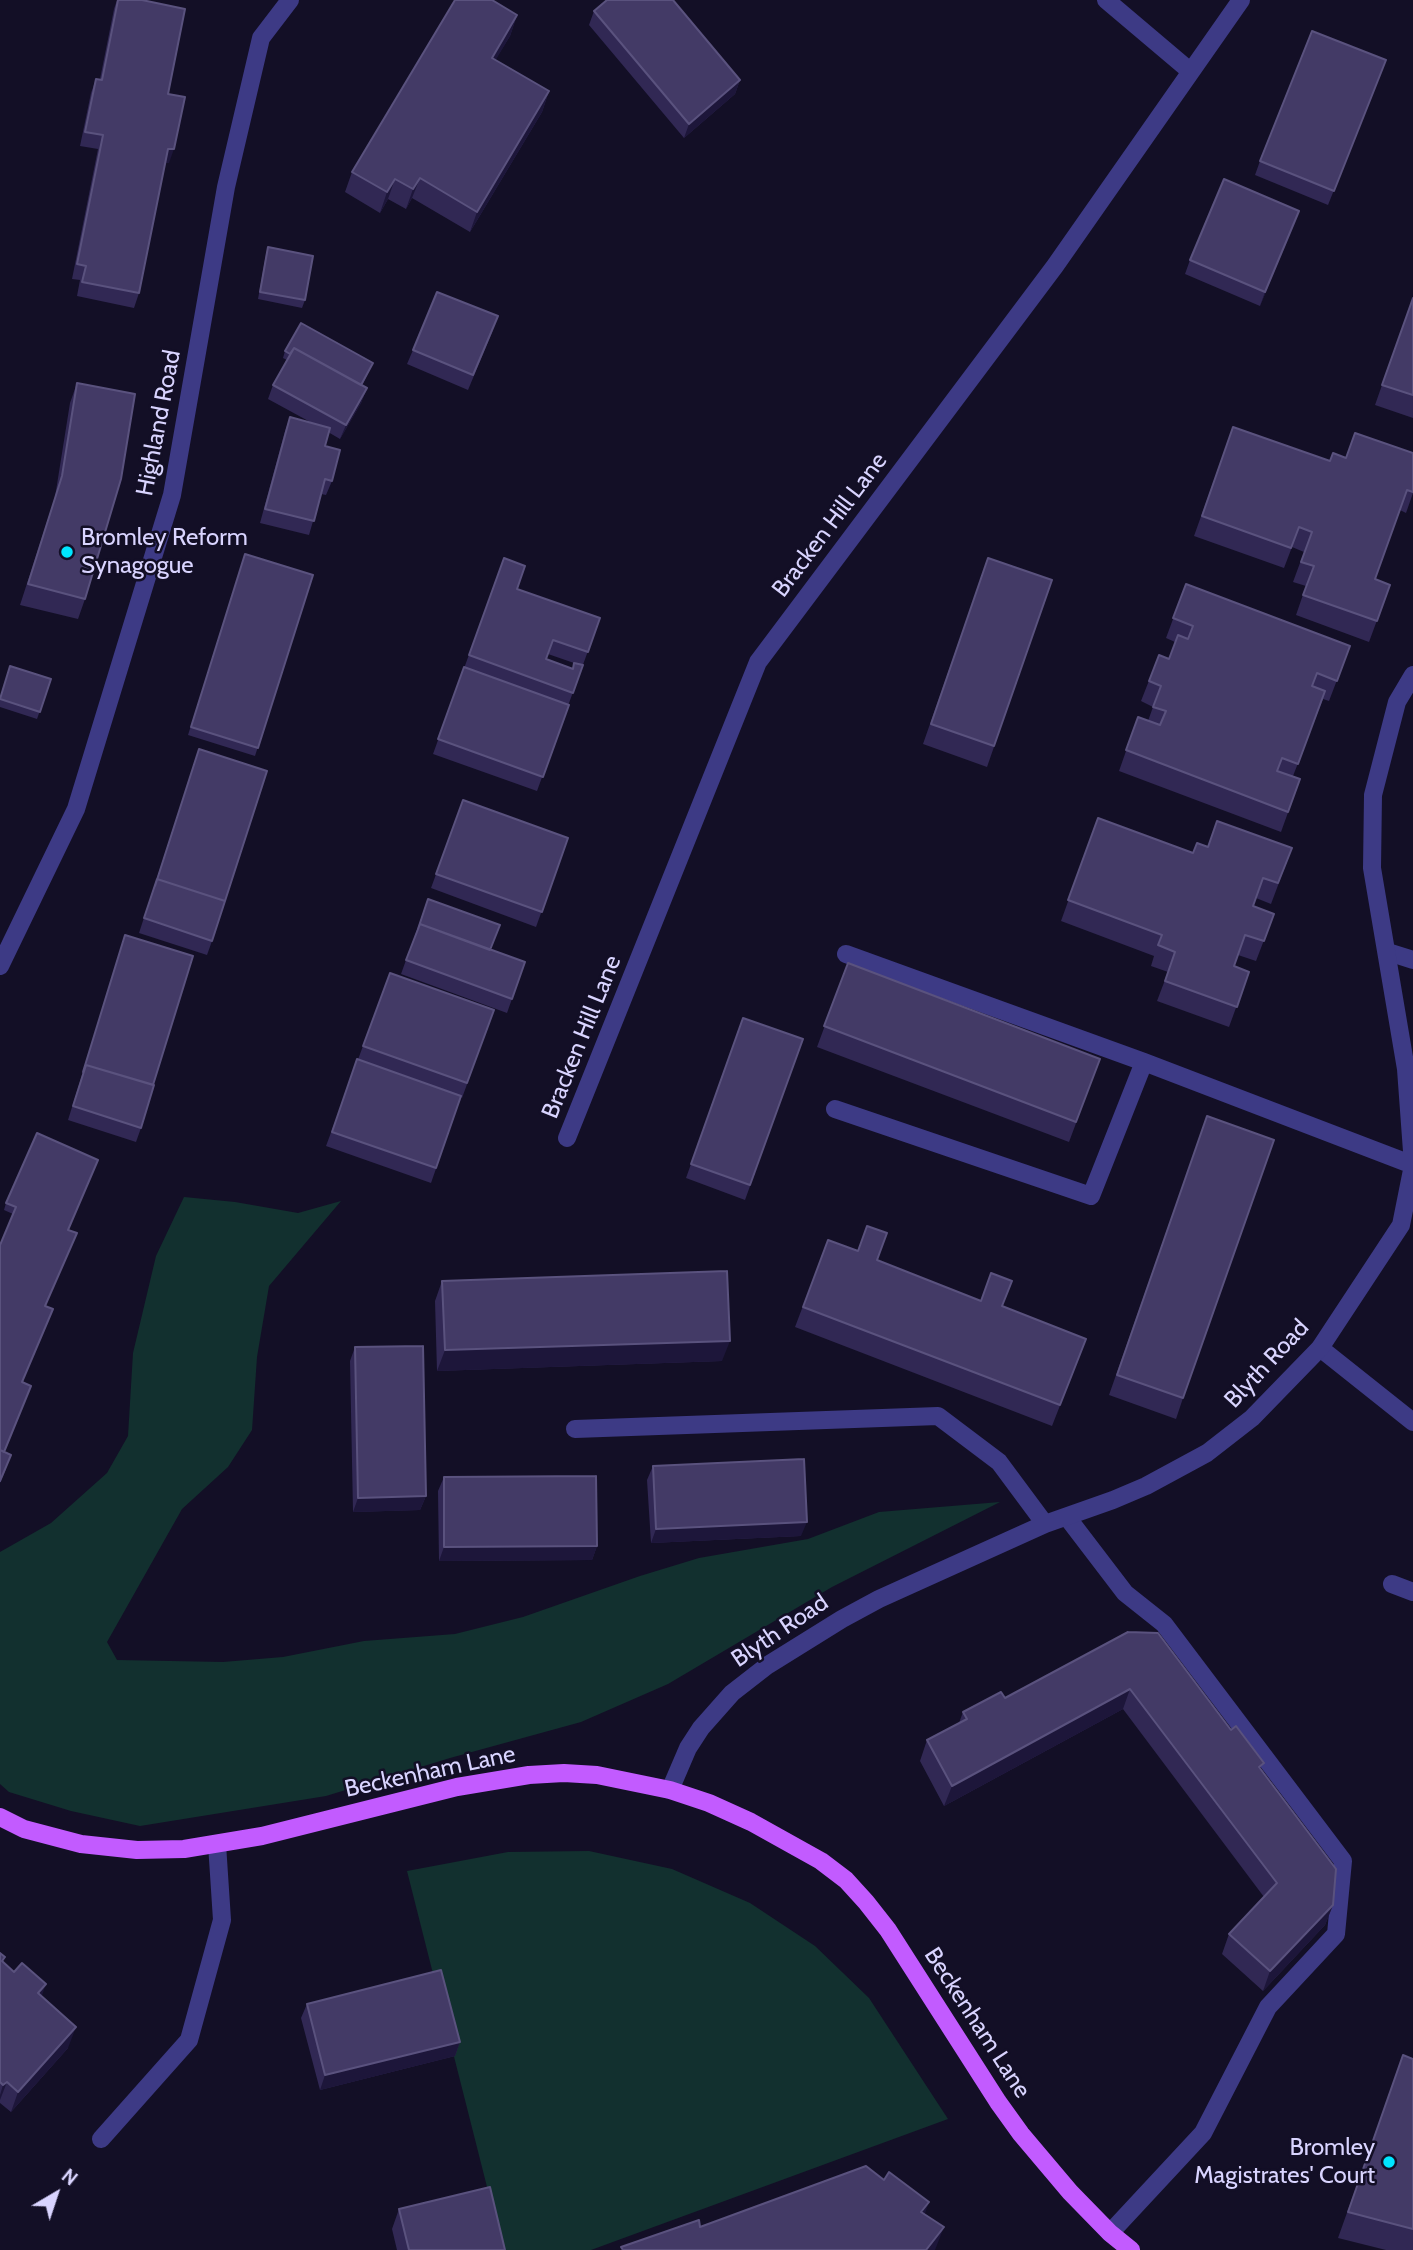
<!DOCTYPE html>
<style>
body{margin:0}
#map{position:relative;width:1413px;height:2250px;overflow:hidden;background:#130f26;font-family:Cabin,sans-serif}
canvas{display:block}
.north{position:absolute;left:21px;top:2159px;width:70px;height:70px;-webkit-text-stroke:5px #130f26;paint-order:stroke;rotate:39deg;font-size:19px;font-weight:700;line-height:28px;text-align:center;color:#d9d4ff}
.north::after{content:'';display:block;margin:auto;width:24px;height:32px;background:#d9d4ff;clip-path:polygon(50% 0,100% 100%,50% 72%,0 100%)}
</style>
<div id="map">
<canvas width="1413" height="2250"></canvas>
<div class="north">N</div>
</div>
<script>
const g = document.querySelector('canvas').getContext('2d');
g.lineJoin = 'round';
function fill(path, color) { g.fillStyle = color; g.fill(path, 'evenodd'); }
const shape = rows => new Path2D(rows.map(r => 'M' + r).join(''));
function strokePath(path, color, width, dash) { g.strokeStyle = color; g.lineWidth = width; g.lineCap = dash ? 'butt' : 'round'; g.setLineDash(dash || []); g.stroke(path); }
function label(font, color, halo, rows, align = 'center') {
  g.font = font + ' Cabin,sans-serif'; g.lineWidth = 5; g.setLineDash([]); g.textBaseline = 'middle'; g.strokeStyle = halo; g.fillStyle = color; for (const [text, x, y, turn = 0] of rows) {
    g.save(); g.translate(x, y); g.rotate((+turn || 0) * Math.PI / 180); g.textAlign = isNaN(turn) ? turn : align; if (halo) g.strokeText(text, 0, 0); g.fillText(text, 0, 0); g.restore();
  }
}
const green = shape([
 [184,1197,235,1202,298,1213,341,1201,269,1286,257,1357,252,1430,228,1467,182,1509,107,1642,117,1660,223,1662,283,1657,364,1641,455,1634,523,1617,640,1576,699,1558,808,1539,879,1512,1000,1502,832,1587,668,1684,581,1722,450,1758,326,1796,140,1826,71,1811,9,1792,0,1784,0,1552,51,1523,107,1473,128,1436,133,1353,156,1256],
 [589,1851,672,1869,750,1903,815,1946,869,1998,948,2119,591,2250,503,2250,407,1871,508,1852]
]);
const lane = shape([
 [1388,952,1413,960],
 [1320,1348,1413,1422],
 [1067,1517,1125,1593,1164,1624,1343,1861,1336,1934,1268,2007,1203,2133,1110,2233],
 [1392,1584,1413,1592]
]);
const street = shape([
 [1106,0,1190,71],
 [846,954,1144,1062,1413,1165],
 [0,966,76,809,172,495,226,187,261,38,290,0],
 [835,1109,1091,1196,1144,1062],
 [567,1138,758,662,1055,266,1241,0],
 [575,1429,938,1416,999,1462,1045,1524],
 [670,1790,688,1748,701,1728,732,1693,768,1665,842,1619,879,1599,1045,1524,1113,1500,1146,1486,1207,1453,1252,1418,1320,1348,1401,1225,1413,1165,1406,1069,1372,868,1373,795,1397,702,1413,675],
 [101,2139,189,2040,222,1920,217,1844]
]);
const primary = shape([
 [0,1817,24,1829,81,1844,137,1850,184,1849,262,1836,457,1787,529,1775,564,1773,597,1775,670,1790,709,1803,751,1822,821,1861,846,1880,866,1902,888,1930,998,2102,1021,2134,1070,2192,1110,2233,1131,2250]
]);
const wall = shape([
 [117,0,142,0,168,94,169,163,165,163,139,293,134,308,77,296,80,280,72,279,98,149,80,146,91,93,96,79,100,79,114,9],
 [594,11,740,80,735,94,684,138,589,25],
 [517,15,510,36,495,60,549,91,542,112,470,232,412,198,406,209,388,199,380,213,345,192,352,172],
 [1380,75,1328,205,1255,175,1260,161],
 [1299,211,1260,306,1185,274,1190,260],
 [268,247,305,300,302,308,258,299,266,254],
 [1413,297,1413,418,1375,405],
 [493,330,468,390,407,364,413,350],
 [285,351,373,363,362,386,367,388,361,403,340,439,328,432,325,446,332,481,326,495,321,494,309,535,260,523,285,431,290,417,312,423,268,399,273,385,287,360,283,358],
 [77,383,85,599,78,619,20,605,55,497,70,403],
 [1233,427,1330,461,1346,457,1413,453,1413,493,1406,513,1400,510,1375,579,1390,585,1369,642,1296,615,1306,586,1293,582,1304,552,1292,547,1284,568,1194,536],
 [245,554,313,575,255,756,188,735],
 [504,558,517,589,600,618,537,791,433,754],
 [548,654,574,663,572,669,546,659],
 [988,558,1052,580,987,767,923,744],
 [1186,584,1350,646,1329,701,1323,699,1293,776,1300,779,1281,832,1119,771,1138,717,1148,721,1153,707,1141,701,1159,655,1169,659,1175,642,1166,638],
 [51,679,37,719,0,707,0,697],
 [199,749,212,941,207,955,139,933],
 [463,800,568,838,536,927,431,888],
 [1098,818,1193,853,1208,847,1292,848,1271,904,1256,898,1253,906,1274,914,1256,961,1238,955,1234,966,1249,972,1229,1027,1157,1001,1168,972,1151,966,1154,956,1061,921],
 [428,899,491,950,525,962,507,1013,401,974],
 [123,943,141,1128,136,1142,68,1120],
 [848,963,1100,1059,1069,1142,817,1047],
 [390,973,494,1010,462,1098,461,1097,431,1183,326,1146],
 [743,1018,803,1039,745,1200,686,1178],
 [1207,1116,1183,1398,1176,1419,1109,1395],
 [6,1203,68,1230,23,1382,4,1452,6,1469,0,1483,0,1245,13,1214,4,1210],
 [828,1240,981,1301,1002,1306,1086,1339,1052,1426,795,1327],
 [442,1281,722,1361,437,1371,435,1301],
 [355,1347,426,1496,420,1510,353,1512,350,1361],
 [653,1466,801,1536,651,1543,647,1480],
 [444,1477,597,1546,592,1560,439,1561,438,1491],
 [1128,1632,1261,1770,1333,1905,1325,1925,1263,1991,1222,1954,1229,1934,1264,1897,1123,1709,944,1806,920,1761,927,1740,959,1723,963,1712,1005,1698],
 [0,1953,5,1957,3,1962,41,1997,68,2048,11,2112,0,2103],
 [307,2004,460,2042,455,2056,320,2090,301,2018],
 [1403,2055,1413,2059,1413,2250,1386,2250,1338,2238],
 [399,2209,505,2250,397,2250,392,2229]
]);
const shadedWall = shape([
 [517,15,510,36,485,78,492,58],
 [740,80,735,94,684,138,689,124],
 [549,91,542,112,470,232,477,212],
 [168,149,174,149,169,163,163,163],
 [420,178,412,198,406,209,413,189],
 [395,179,388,199,380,213,387,192],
 [1299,211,1294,225,1260,306,1265,292],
 [367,388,361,403,340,439,346,425],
 [730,1341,722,1361,437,1371,445,1350],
 [426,1496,420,1510,353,1512,358,1498],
 [807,1522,801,1536,651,1543,656,1529],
 [597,1546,592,1560,439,1561,444,1547],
 [1130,1689,1123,1709,944,1806,952,1786],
 [1333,1905,1325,1925,1263,1991,1270,1971],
 [46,1984,39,2004,38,1993],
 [76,2027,68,2048,11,2112,18,2092],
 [460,2042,455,2056,320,2090,325,2075],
 [7,2082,0,2100,0,2095,3,2085],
 [929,2202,920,2228,921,2212],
 [944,2227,935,2250,926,2250]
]);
const building = shape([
 [118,0,142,0,185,9,168,94,185,97,174,149,168,149,139,293,82,282,86,266,77,264,103,135,85,132,96,79,102,80,118,0],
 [455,0,492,0,517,15,492,58,549,91,477,212,420,178,413,189,395,179,387,192,352,172,455,0],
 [607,0,673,0,740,80,689,124,594,11,607,0],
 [1312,31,1386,60,1334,191,1260,161,1312,31],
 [1224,179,1299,211,1265,292,1190,260,1224,179],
 [268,247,313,256,305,300,260,292,268,247],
 [437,292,498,316,473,375,413,350,437,292],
 [1413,298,1413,395,1382,385,1413,298],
 [301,323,373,363,361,385,294,348,290,354,285,351,301,323],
 [294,348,367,388,346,425,273,385,294,348],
 [77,383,135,394,121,479,85,599,28,584,62,476,77,383],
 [290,417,330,428,325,446,340,450,332,481,325,479,314,521,265,509,290,417],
 [1233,427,1330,461,1333,453,1346,458,1355,433,1413,453,1413,492,1407,490,1375,579,1390,585,1377,621,1303,595,1314,566,1301,562,1312,532,1299,527,1291,548,1202,516,1233,427],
 [245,554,313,575,258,748,191,727,245,554],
 [504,558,525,566,517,589,600,618,588,652,553,640,546,659,573,669,574,663,583,665,573,693,469,655,504,558],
 [988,558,1052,580,994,746,931,724,988,558],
 [1186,584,1350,646,1337,681,1317,673,1312,686,1325,691,1298,764,1282,758,1277,771,1300,779,1288,812,1126,750,1138,717,1160,725,1166,711,1153,707,1161,686,1149,681,1159,655,1169,659,1178,635,1188,639,1193,626,1173,618,1186,584],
 [10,666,51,679,40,712,0,699,10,666],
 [464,667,569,705,543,777,438,739,464,667],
 [199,749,267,771,225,901,157,879,155,886,199,749],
 [463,800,568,838,542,912,436,874,463,800],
 [1098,818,1193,853,1197,843,1208,847,1217,821,1292,848,1278,883,1263,878,1253,906,1274,914,1264,941,1245,935,1234,966,1249,972,1237,1007,1165,981,1175,952,1158,945,1162,935,1068,900,1098,818],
 [157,879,225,901,212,941,144,918,157,879],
 [428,899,500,925,490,950,420,924,418,929,428,899],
 [420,924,525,962,512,999,406,960,420,924],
 [125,935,193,956,153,1085,86,1065,83,1072,125,935],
 [848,963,1100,1059,1076,1122,824,1026,848,963],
 [390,973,494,1010,467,1083,363,1046,390,973],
 [743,1018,803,1039,750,1185,691,1164,743,1018],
 [357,1059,461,1096,436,1168,332,1132,357,1059],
 [86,1065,154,1085,141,1128,73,1106,86,1065],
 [1207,1116,1274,1140,1183,1398,1117,1375,1207,1116],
 [37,1133,98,1160,68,1230,77,1233,45,1306,53,1309,22,1382,31,1386,4,1452,0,1450,0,1245,16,1207,6,1203,37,1133],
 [867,1226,887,1233,877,1260,981,1301,991,1273,1012,1281,1002,1306,1086,1339,1060,1405,803,1307,828,1240,858,1251,867,1226],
 [727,1271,730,1341,445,1350,442,1281,727,1271],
 [423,1346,426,1496,358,1498,355,1347,423,1346],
 [0,1450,11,1455,0,1481,0,1450],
 [804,1459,807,1522,656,1529,653,1466,804,1459],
 [596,1476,597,1546,444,1547,444,1477,596,1476],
 [1128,1632,1158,1633,1231,1730,1236,1726,1264,1763,1259,1767,1336,1869,1333,1905,1270,1971,1229,1934,1277,1883,1130,1689,952,1786,927,1740,967,1719,963,1712,1001,1692,1005,1698,1128,1632],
 [0,1953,5,1957,2,1961,14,1972,22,1963,46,1984,38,1993,76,2027,18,2092,7,2082,3,2085,0,2082,0,1953],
 [441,1970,460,2042,325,2075,307,2004,441,1970],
 [1403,2055,1413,2059,1413,2229,1348,2212,1403,2055],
 [866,2166,884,2180,889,2172,929,2202,921,2212,944,2227,926,2250,623,2250,621,2247,699,2220,700,2227,866,2166],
 [490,2187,505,2250,409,2250,399,2209,490,2187]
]);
const markers = [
 [67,552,7,"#00e5ff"],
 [1389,2162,7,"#00e5ff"]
];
const streetNames = [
 ["Highland Road",159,423,-79],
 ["Bracken Hill Lane",830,525,-53],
 ["Bracken Hill Lane",582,1037,-68],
 ["Blyth Road",1267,1364,-47],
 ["Blyth Road",780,1631,-34],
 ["Beckenham Lane",430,1772,-12],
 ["Beckenham Lane",977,2023,57]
];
const poiNames = [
 ["Bromley Reform",81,538],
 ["Synagogue",81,566],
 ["Bromley",1375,2148,"right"],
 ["Magistrates' Court",1375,2176,"right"]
];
fill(green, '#12302f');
strokePath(lane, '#3d3a85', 18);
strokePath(street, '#3d3a85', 18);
strokePath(primary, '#c25bff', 18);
fill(wall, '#312854');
fill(shadedWall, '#1d163a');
fill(building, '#433a66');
strokePath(building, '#5a527e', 2);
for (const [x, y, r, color] of markers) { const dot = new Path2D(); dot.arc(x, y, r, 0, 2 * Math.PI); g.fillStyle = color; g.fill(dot); strokePath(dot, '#130f26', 2.5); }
label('24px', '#d9d4ff', '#130f26', streetNames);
label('24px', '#d9d4ff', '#130f26', poiNames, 'left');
</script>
